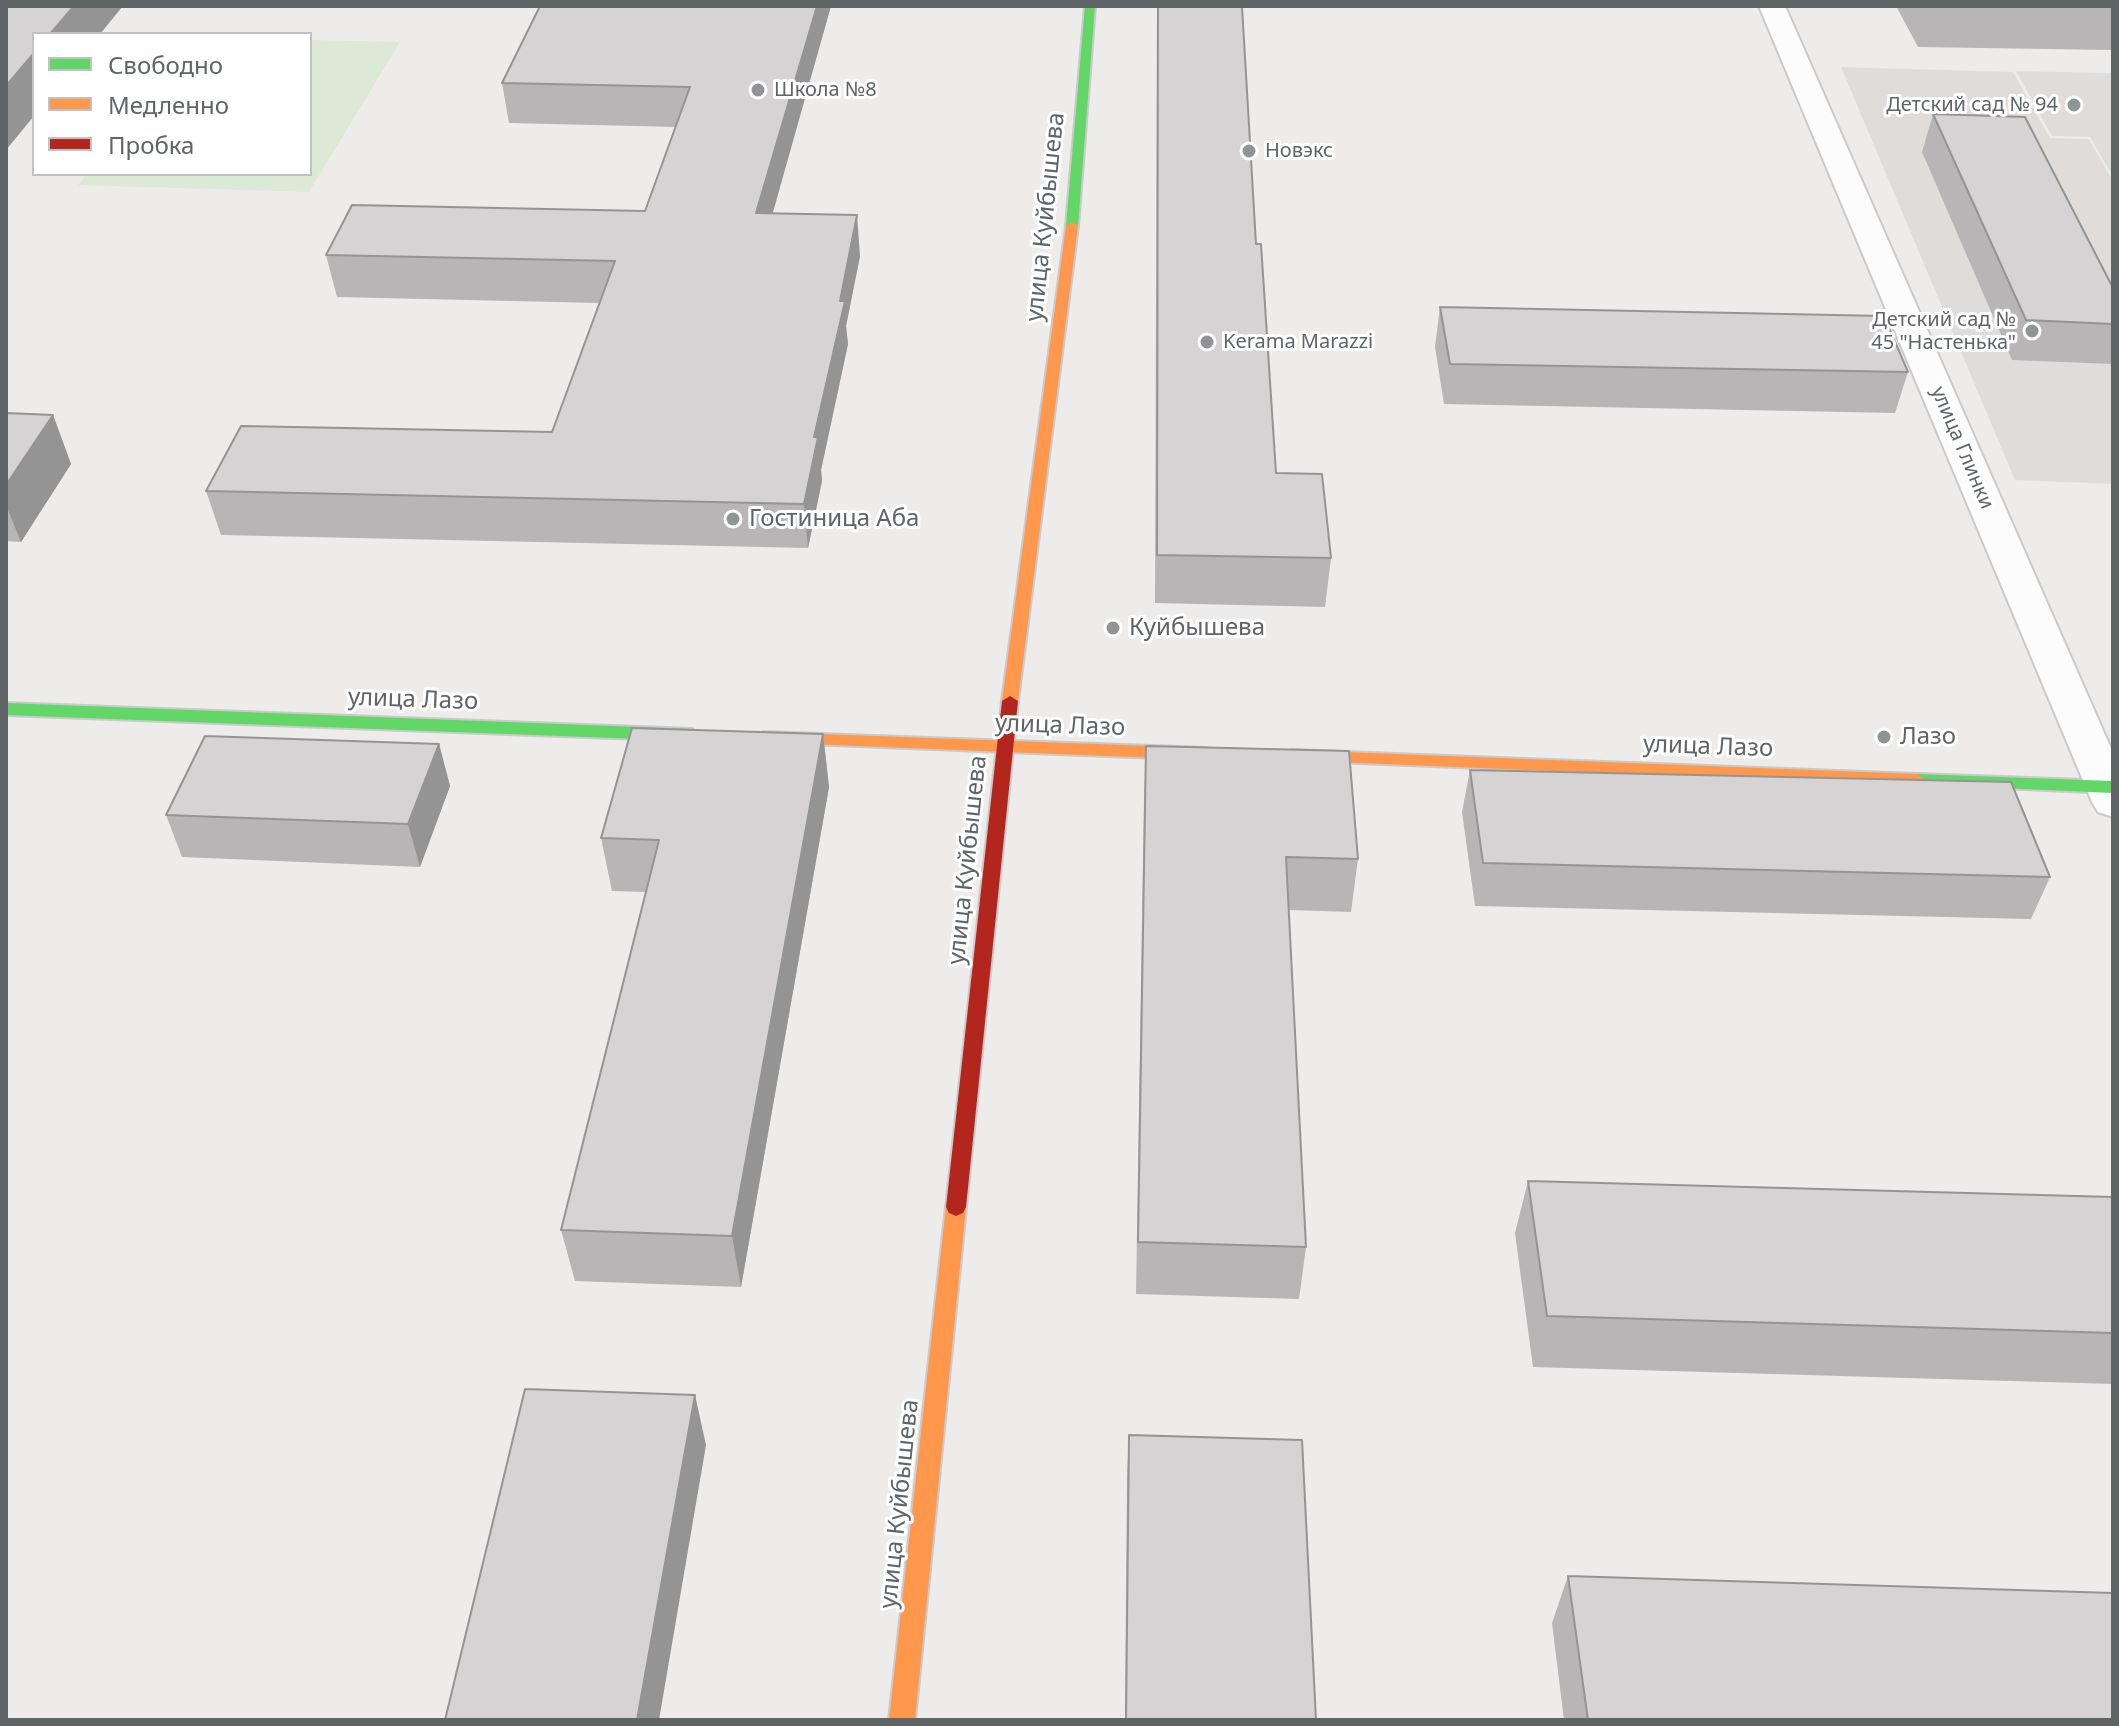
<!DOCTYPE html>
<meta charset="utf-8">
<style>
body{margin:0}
#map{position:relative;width:2119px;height:1726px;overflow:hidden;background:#eeecea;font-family:"Noto Sans",sans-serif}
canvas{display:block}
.frame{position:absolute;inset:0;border:8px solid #5f6467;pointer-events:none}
.legend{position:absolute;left:32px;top:32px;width:280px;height:144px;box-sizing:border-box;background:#fff;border:2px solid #bfc1c2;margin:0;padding:10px 14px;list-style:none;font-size:24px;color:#5f6467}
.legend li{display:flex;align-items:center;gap:16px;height:40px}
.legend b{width:40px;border:2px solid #bfc1c2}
</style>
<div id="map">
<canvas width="2119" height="1726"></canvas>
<div class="frame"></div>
<ul class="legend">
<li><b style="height:10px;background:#63d668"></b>Свободно</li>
<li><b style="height:10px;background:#ff974d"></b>Медленно</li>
<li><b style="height:10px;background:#b3261e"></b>Пробка</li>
</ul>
</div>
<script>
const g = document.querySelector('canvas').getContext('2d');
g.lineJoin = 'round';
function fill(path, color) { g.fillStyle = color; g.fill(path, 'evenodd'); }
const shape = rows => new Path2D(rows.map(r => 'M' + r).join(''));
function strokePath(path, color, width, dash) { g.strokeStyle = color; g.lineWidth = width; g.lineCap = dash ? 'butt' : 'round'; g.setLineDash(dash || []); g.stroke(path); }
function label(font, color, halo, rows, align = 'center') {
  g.font = font + ' "Noto Sans",sans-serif'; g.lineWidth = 6; g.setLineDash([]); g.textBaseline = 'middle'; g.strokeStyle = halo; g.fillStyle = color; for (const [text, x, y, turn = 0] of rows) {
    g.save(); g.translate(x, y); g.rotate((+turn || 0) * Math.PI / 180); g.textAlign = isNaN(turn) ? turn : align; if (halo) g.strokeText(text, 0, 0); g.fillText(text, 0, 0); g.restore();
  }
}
const education = shape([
 [1841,67,2013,72,2050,138,2089,139,2113,181,2113,484,2015,480],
 [2016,71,2113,73,2113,177,2090,137,2052,136]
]);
const green = shape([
 [310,40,400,42,309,192,78,185,87,174,310,174]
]);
const street = shape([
 [1759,6,1785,6,2113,753,2113,817,2098,812,2092,802,1759,6]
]);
const fast = shape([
 [1085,6,1095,6,1078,226,1072,230,1066,226,1085,6],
 [6,703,692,729,700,735,692,741,6,715,6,703],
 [1917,774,2113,781,2113,793,1911,784,1908,780,1917,774]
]);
const slow = shape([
 [1072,222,1078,226,1018,701,1010,706,1002,701,1066,226,1072,222],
 [764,732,1207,748,1216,754,1207,760,758,742,756,738,758,734,764,732],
 [1292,750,1917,774,1926,780,1917,786,1286,760,1283,756,1286,752,1292,750],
 [956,1198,963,1201,966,1207,915,1720,889,1720,946,1207,949,1201,956,1198]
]);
const jam = shape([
 [1010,696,1018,701,966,1207,963,1213,956,1216,949,1213,946,1207,1002,701,1010,696]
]);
const wall = shape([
 [831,6,772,213,860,256,846,326,848,344,821,470,822,481,808,548,221,535,206,491,552,432,599,303,337,297,326,255,645,211,676,127,509,123,502,83],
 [1157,6,1256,244,1276,473,1331,558,1325,607,1155,603],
 [1896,6,2113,6,2113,50,1918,47],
 [1933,114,2113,288,2113,364,2012,360,1922,152],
 [1440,307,1908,372,1895,413,1444,404,1435,347],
 [6,413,53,415,71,464,21,542,6,541],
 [823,734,829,787,741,1287,575,1281,561,1230,646,892,612,891,601,838],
 [439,744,450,786,420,867,182,857,166,815],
 [1146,746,1358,859,1351,912,1289,910,1306,1247,1299,1299,1136,1294,1144,799],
 [1470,770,2050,877,2031,919,1475,906,1462,812],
 [1528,1181,2113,1197,2113,1384,1533,1367,1515,1233],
 [1129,1435,1316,1720,1125,1720,1127,1475],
 [1568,1576,2113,1720,1564,1720,1552,1623]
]);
const shadedWall = shape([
 [74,6,123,6,100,34,50,34],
 [817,6,831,6,761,255,756,213],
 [34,53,34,116,6,150,6,86],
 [857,215,860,256,846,326,848,344,821,470,822,481,808,548,804,504,814,437],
 [53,415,71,464,21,542,6,505,6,485],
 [823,734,829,787,741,1287,732,1236],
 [439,744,450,786,420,867,408,824],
 [695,1395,706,1445,659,1720,637,1720]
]);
const building = shape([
 [6,6,74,6,50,34,34,34,34,53,6,86,6,6],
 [540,6,817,6,756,213,857,215,840,301,845,301,814,437,818,437,804,504,206,491,241,426,552,432,615,261,326,255,352,205,645,211,690,87,502,83,540,6],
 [1158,6,1242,6,1256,244,1261,244,1276,473,1322,474,1331,558,1157,555,1158,6],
 [1933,114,2025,117,2113,288,2113,324,2026,320,1933,114],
 [1440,307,1884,316,1908,372,1450,364,1440,307],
 [6,413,53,415,6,485,6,413],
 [632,728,823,734,732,1236,561,1230,659,840,601,838,632,728],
 [205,736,439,744,408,824,166,815,205,736],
 [1146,746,1349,751,1358,859,1286,857,1306,1247,1138,1242,1146,746],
 [1470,770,2011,782,2050,877,1483,863,1470,770],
 [1528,1181,2113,1197,2113,1333,1547,1316,1528,1181],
 [525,1389,695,1395,637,1720,445,1720,525,1389],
 [1129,1435,1302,1440,1316,1720,1126,1720,1129,1435],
 [1568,1576,2113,1593,2113,1720,1588,1720,1568,1576]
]);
const markers = [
 [758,90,8,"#919495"],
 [2074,105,8,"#919495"],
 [1249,151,8,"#919495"],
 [2032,331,8,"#919495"],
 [1207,342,8,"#919495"],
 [733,519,8,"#919495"],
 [1113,628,8,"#919495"],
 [1884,737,8,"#919495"]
];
const farPoinames = [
 ["Школа №8",774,90],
 ["Детский сад № 94",2058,105,"right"],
 ["Новэкс",1265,151],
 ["Детский сад №",2016,320,"right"],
 ["45 \"Настенька\"",2016,343,"right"],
 ["Kerama Marazzi",1223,342]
];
const farStreetnames = [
 ["улица Глинки",1962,448,67]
];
const streetNames = [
 ["улица Куйбышева",1046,217,-84],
 ["улица Лазо",413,700,2],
 ["улица Лазо",1060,726,2],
 ["улица Лазо",1708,747,2],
 ["улица Куйбышева",968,860,-84],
 ["улица Куйбышева",900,1504,-84]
];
const poiNames = [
 ["Гостиница Аба",749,519],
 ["Куйбышева",1129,628],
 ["Лазо",1900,737]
];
fill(education, '#e0dcda');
fill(green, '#dbe9d6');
strokePath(street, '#cbcaca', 4);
strokePath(fast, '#cacaca', 4);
strokePath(slow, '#cacaca', 4);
strokePath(jam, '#cacaca', 4);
fill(street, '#fcfcfc');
fill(fast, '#63d668');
fill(slow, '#ff974d');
fill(jam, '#b3261e');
fill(wall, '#b7b5b5');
fill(shadedWall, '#959494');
fill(building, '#d5d3d3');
strokePath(building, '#959494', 2);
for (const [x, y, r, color] of markers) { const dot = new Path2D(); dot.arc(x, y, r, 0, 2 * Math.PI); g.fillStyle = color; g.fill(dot); strokePath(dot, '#fff', 3); }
label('20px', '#5f6467', '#fff', farPoinames, 'left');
label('20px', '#5f6467', '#fff', farStreetnames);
label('24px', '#5f6467', '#fff', streetNames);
label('24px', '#5f6467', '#fff', poiNames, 'left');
</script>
